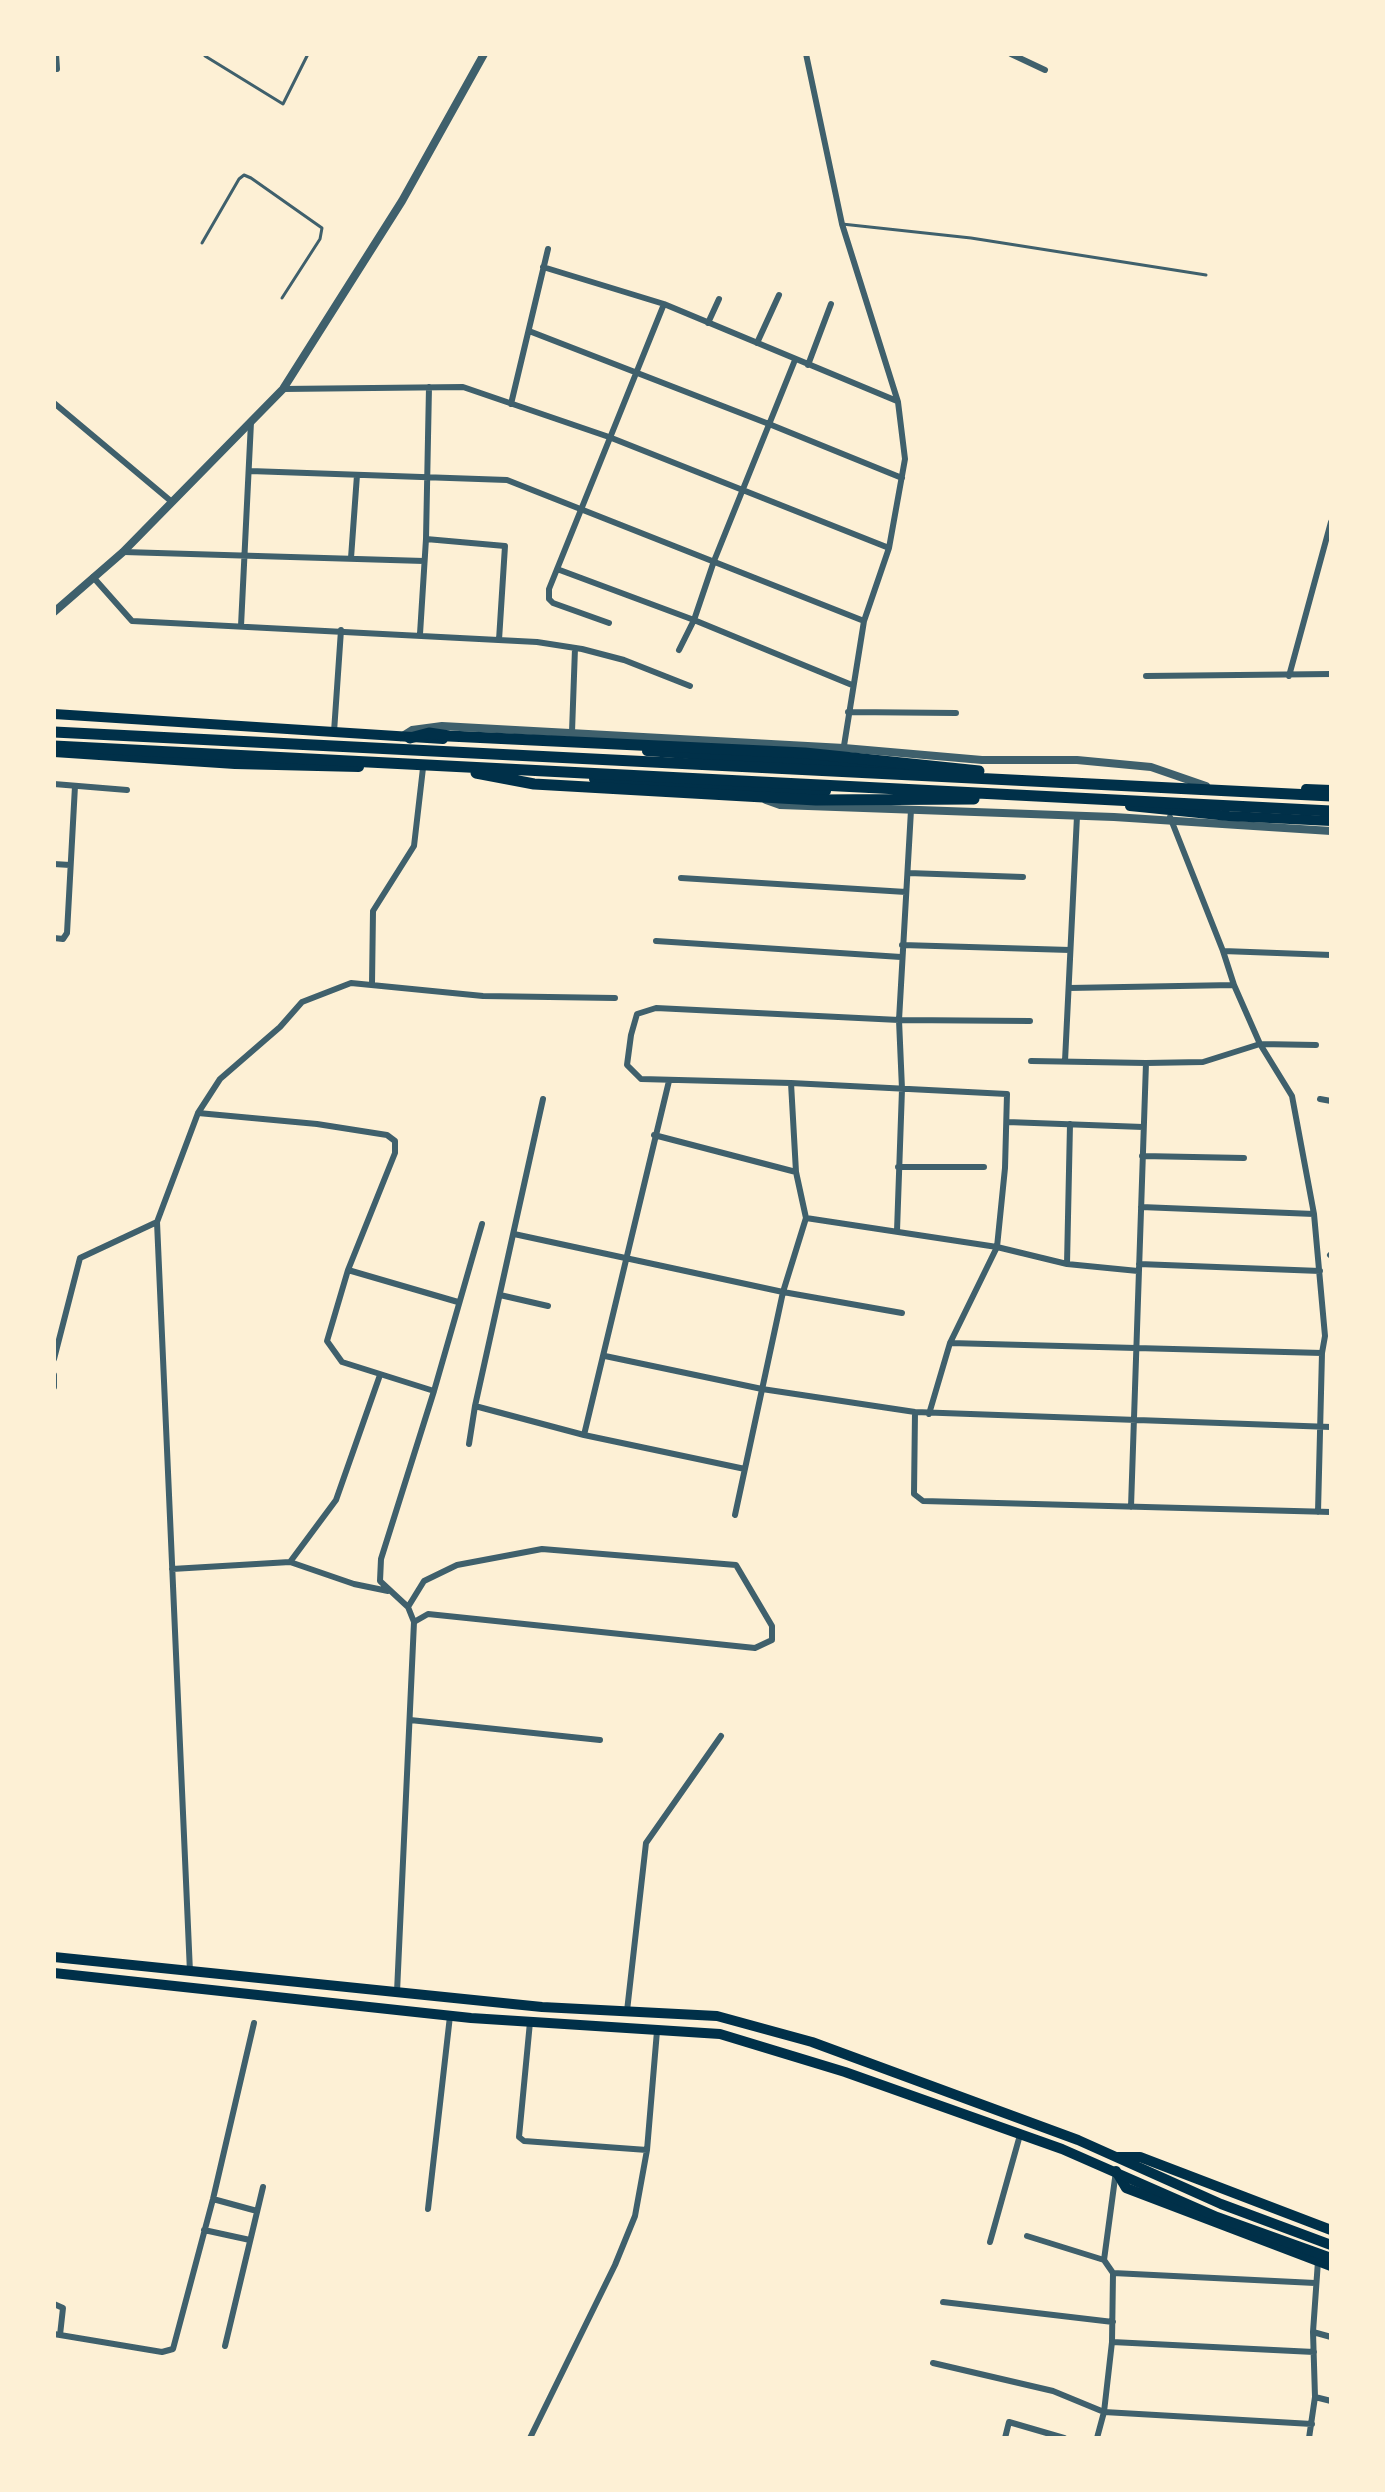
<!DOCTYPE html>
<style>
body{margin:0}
#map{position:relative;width:1385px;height:2492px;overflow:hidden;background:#fdf0d5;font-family:Jost,sans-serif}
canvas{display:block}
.frame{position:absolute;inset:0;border:56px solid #fdf0d5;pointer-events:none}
</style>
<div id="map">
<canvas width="1385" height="2492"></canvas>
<div class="frame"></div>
</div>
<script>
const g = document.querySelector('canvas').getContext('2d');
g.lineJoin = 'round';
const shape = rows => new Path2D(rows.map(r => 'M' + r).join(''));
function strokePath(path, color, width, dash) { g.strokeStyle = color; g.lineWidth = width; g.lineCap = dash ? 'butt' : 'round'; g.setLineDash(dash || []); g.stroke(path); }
const service = shape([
 [205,56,283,104,308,54],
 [842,224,971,238,1206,275],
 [202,243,239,179,244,175,251,178,322,228,320,239,282,298]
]);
const minor = shape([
 [56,54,57,69],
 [806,54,842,224,898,402,905,459,889,548,864,621,843,752],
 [1011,54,1045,70],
 [543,267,664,304],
 [708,323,719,299],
 [529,331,769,424,902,478],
 [757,343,779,295],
 [808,365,831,304],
 [283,389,463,387,609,437,889,548],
 [54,403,172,502],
 [511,404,548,249],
 [250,471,507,480,864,621],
 [426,539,505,546,499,640],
 [124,552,424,561],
 [351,558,357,475],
 [557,569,694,620,852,685],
 [93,577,132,621,537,642,582,649,624,660,690,686],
 [609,623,553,603,549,599,549,589,664,304,897,401],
 [241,626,251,422],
 [420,634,426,539,429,387],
 [679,650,694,620,714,561,795,360],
 [1146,676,1331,674],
 [1289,676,1331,522],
 [848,712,956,713],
 [334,732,341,630],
 [572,732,575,648],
 [54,784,127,790],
 [1170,817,1223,951,1234,985,1260,1044,1292,1096,1314,1214,1325,1336,1322,1353,1318,1512],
 [54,864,70,865],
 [908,873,1023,877],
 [681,878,906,892],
 [54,938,63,939,67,933,75,786],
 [656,941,901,957],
 [902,945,1070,950],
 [1223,951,1331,955],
 [372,984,373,911,414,846,423,768],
 [1069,988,1234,985],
 [1031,1061,1146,1063,1203,1062,1260,1044,1316,1045],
 [1065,1061,1077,816],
 [1320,1099,1331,1101],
 [198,1113,317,1124,387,1135,395,1141,395,1153,348,1270,327,1341,342,1362,434,1391],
 [1007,1122,1143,1127],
 [654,1135,796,1172],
 [1142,1156,1244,1158],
 [898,1167,984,1167],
 [1141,1207,1314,1214],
 [806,1218,997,1247,1067,1264,1138,1271],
 [157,1222,190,1972],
 [897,1231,902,1089,899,1020,911,810],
 [514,1234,783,1292,902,1313],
 [1330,1255,1331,1256],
 [1067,1264,1070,1124],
 [1139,1264,1320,1271],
 [348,1270,458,1302],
 [500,1295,548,1306],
 [950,1343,1322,1353],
 [605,1356,762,1389,915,1412,1331,1427],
 [54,1359,80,1258,157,1222,198,1113,220,1079,280,1027,302,1002,351,983,483,996,615,998],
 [54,1375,54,1387],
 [475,1406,584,1435,745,1469],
 [915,1412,914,1494,923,1501,1331,1512],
 [929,1414,950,1343,997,1247,1005,1168,1007,1094,791,1083,641,1079,627,1065,631,1035,637,1014,656,1008,899,1020,1030,1021],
 [584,1435,669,1081],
 [469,1444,475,1406,543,1099],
 [1131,1507,1146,1063],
 [735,1515,783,1292,806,1218,796,1172,791,1083],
 [290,1562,336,1500,380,1375],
 [172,1569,290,1562,354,1584,388,1591],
 [408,1607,424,1581,457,1565,542,1549,736,1565,772,1626,772,1640,755,1648,428,1614,414,1622],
 [410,1720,600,1740],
 [397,1992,414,1622,408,1607,380,1581,381,1559,434,1391,482,1224],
 [627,2011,646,1843,721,1736],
 [530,2022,519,2137,524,2141,647,2150],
 [213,2199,257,2211],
 [428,2209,450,2016],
 [204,2230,250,2240],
 [1027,2236,1104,2260],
 [990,2242,1020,2135],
 [1113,2273,1315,2283],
 [943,2302,1113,2322],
 [54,2304,63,2308,60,2335],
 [1313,2332,1331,2337],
 [54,2334,162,2352,173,2349,213,2199,254,2023],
 [1112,2342,1314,2352],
 [225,2346,263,2187],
 [933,2363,1053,2391,1104,2412,1312,2424],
 [1315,2397,1331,2401],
 [530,2438,615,2265,635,2216,647,2150,657,2031],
 [1005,2438,1009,2422,1064,2438],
 [1097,2438,1104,2412,1112,2342,1113,2273,1104,2260,1116,2171],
 [1309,2438,1315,2397,1313,2332,1318,2261]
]);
const tertiary = shape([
 [54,612,123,552,283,389,402,201,484,54],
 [401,737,412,730,442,726,844,748,982,760,1077,760,1151,767,1206,786],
 [766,800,780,805,1114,817,1331,831]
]);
const primary = shape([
 [54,714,443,739],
 [647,751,914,770],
 [54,752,235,764,359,767],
 [594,779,826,791],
 [1306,789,1331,790],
 [1130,806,1229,816,1331,821],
 [1118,2157,1140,2157,1331,2230],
 [1116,2171,1126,2188,1331,2266]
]);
const trunk = shape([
 [54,1957,542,2007,717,2016,812,2042,1078,2140,1221,2204,1331,2245],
 [54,1973,471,2018,720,2034,845,2072,1062,2149,1217,2217,1331,2258]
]);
const motorway = shape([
 [54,732,1331,796],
 [410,738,429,733,449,736,805,753,979,771],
 [54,746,1331,811],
 [476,773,534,784,816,800,974,799]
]);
strokePath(service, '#3f606c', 3);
strokePath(minor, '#3f606c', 6);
strokePath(tertiary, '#3f606c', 8);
strokePath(primary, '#003049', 10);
strokePath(trunk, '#003049', 10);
strokePath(motorway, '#003049', 11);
</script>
